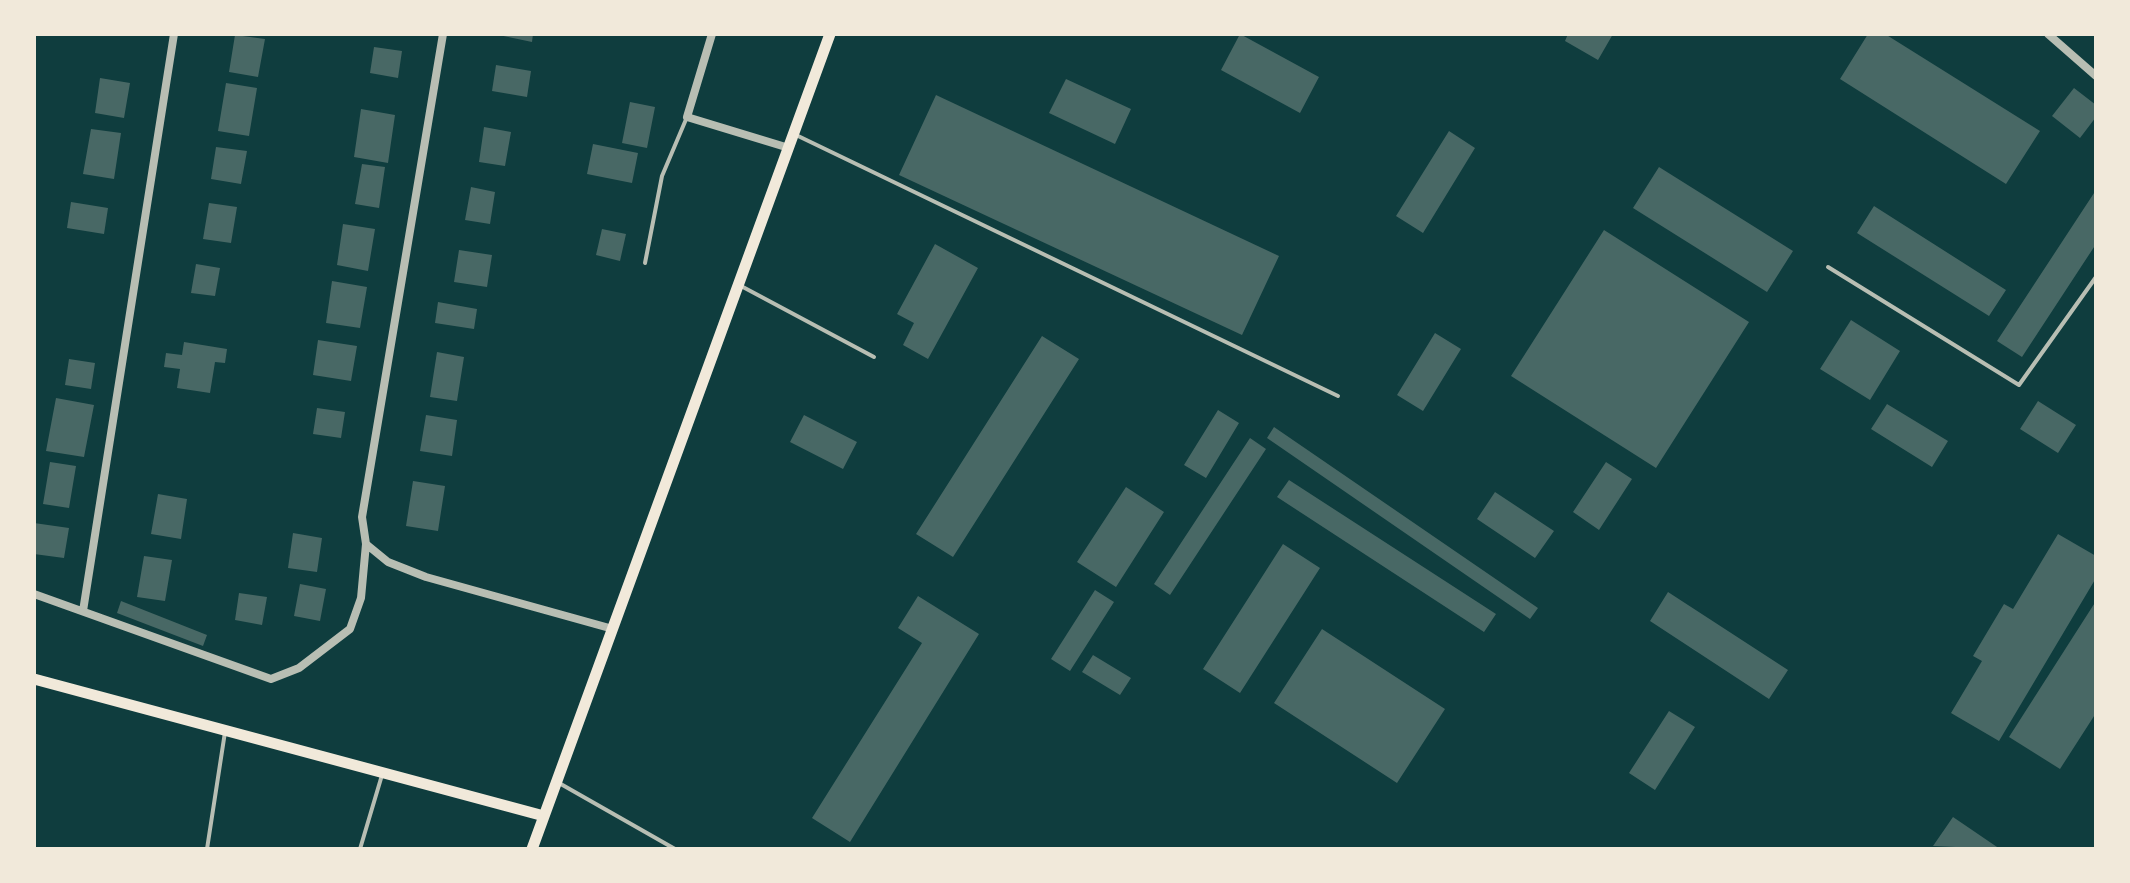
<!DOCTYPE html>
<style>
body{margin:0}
#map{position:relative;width:2130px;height:883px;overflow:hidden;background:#0f3d3e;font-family:"Nunito Sans",sans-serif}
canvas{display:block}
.frame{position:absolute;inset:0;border:36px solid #f1e9da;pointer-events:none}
</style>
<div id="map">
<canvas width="2130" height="883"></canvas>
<div class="frame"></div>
</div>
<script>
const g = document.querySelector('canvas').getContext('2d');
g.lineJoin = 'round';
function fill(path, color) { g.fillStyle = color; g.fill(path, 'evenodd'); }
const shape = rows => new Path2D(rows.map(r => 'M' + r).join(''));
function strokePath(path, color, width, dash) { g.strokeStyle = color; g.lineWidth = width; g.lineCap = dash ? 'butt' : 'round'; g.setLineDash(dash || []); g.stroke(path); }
const building = shape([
 [494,34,533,34,532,42],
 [1240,34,1319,77,1300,113,1221,70],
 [1568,34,1613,34,1598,60,1565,41],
 [1868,34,1885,34,2040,131,2006,184,1840,79],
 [235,35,265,39,258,77,229,72],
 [374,47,402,51,398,78,370,73],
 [496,65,531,71,527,97,492,91],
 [100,78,130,83,124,118,95,113],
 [1066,79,1131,109,1115,144,1049,113],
 [226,83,257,88,249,136,218,131],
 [2074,88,2096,105,2096,117,2080,138,2052,116],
 [936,95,1279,256,1242,335,899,175],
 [630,102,655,107,647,148,622,143],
 [361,109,395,115,388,163,354,157],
 [484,127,511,132,505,166,479,162],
 [91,129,121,133,114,179,83,174],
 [1449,131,1475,148,1423,233,1396,216],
 [593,144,638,153,632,183,587,174],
 [216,147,247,151,241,184,211,179],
 [362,164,385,167,379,208,355,204],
 [1659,167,1793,251,1767,292,1633,208],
 [471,187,495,192,490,224,465,220],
 [2096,190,2096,244,2022,357,1997,341],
 [71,202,108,208,104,234,67,228],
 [209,203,237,207,231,243,203,239],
 [1874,206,2006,290,1989,316,1857,233],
 [343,224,375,229,368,271,337,265],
 [602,229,626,234,620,261,596,255],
 [1604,230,1749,322,1656,468,1511,376],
 [935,244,978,268,928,359,903,345,914,323,897,314],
 [459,250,492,255,487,287,454,282],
 [196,264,220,268,215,296,191,293],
 [332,281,367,287,360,328,326,323],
 [438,302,477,309,474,329,435,323],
 [1851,320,1900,351,1870,400,1820,369],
 [1435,333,1461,349,1423,411,1397,395],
 [1042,336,1079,359,953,557,916,534],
 [318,340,357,346,351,381,313,375],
 [184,342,227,349,225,363,215,362,210,393,177,388,180,369,164,367,166,353,182,355],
 [437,352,464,357,457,401,430,397],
 [69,359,95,363,91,389,65,385],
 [56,398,94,405,84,457,46,451],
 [2038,401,2076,425,2058,453,2020,429],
 [1887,404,1948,441,1932,467,1871,429],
 [317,408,345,412,341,438,313,434],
 [1218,410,1239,423,1206,478,1184,465],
 [426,415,457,420,452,456,420,451],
 [804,415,857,442,843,469,790,442],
 [1274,427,1538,608,1530,619,1267,438],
 [1250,438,1266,449,1170,595,1154,584],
 [50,462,76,466,69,508,43,504],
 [1606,462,1632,479,1599,530,1573,512],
 [1289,480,1496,614,1484,632,1277,497],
 [413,481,445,486,438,531,406,526],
 [1126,487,1164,512,1116,587,1077,562],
 [1495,492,1554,531,1535,558,1477,519],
 [158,494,187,499,181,539,151,534],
 [34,523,69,528,64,558,34,554],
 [293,533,322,538,317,572,288,568],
 [2058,534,2096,556,2096,578,1999,741,1951,713,1982,661,1973,656,2004,604,2013,609],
 [1283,544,1320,568,1240,693,1203,669],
 [144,556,172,560,165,601,137,597],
 [300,584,326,589,320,621,294,616],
 [1095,590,1114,602,1070,671,1051,659],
 [1668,592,1788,670,1769,699,1650,621],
 [239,593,267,597,262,625,235,620],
 [918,596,979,634,850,842,812,818,922,643,898,628],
 [121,601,207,635,203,646,117,613],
 [2096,601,2096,713,2060,769,2009,737],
 [1322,629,1445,709,1397,783,1274,703],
 [1093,655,1131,678,1120,695,1082,672],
 [1669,711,1695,727,1655,790,1629,773],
 [1953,817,2000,849,1933,846]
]);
const service = shape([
 [796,135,1338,396],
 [645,263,662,176,687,117],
 [1828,267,2019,385,2096,277],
 [741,286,874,357],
 [559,783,675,849],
 [207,849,225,732],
 [360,849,382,775]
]);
const minor = shape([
 [443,34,362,517,366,544,388,562,426,577,613,629],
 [712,34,687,117,789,148],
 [2048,34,2096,76],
 [34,594,271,679,299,668,350,629,361,598,366,544],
 [83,611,174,34]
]);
const secondary = shape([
 [34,679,544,816],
 [532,849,830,34]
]);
fill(building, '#486865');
strokePath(service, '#b8beb3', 4);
strokePath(minor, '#b8beb3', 8);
strokePath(secondary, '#f1e9da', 11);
</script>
